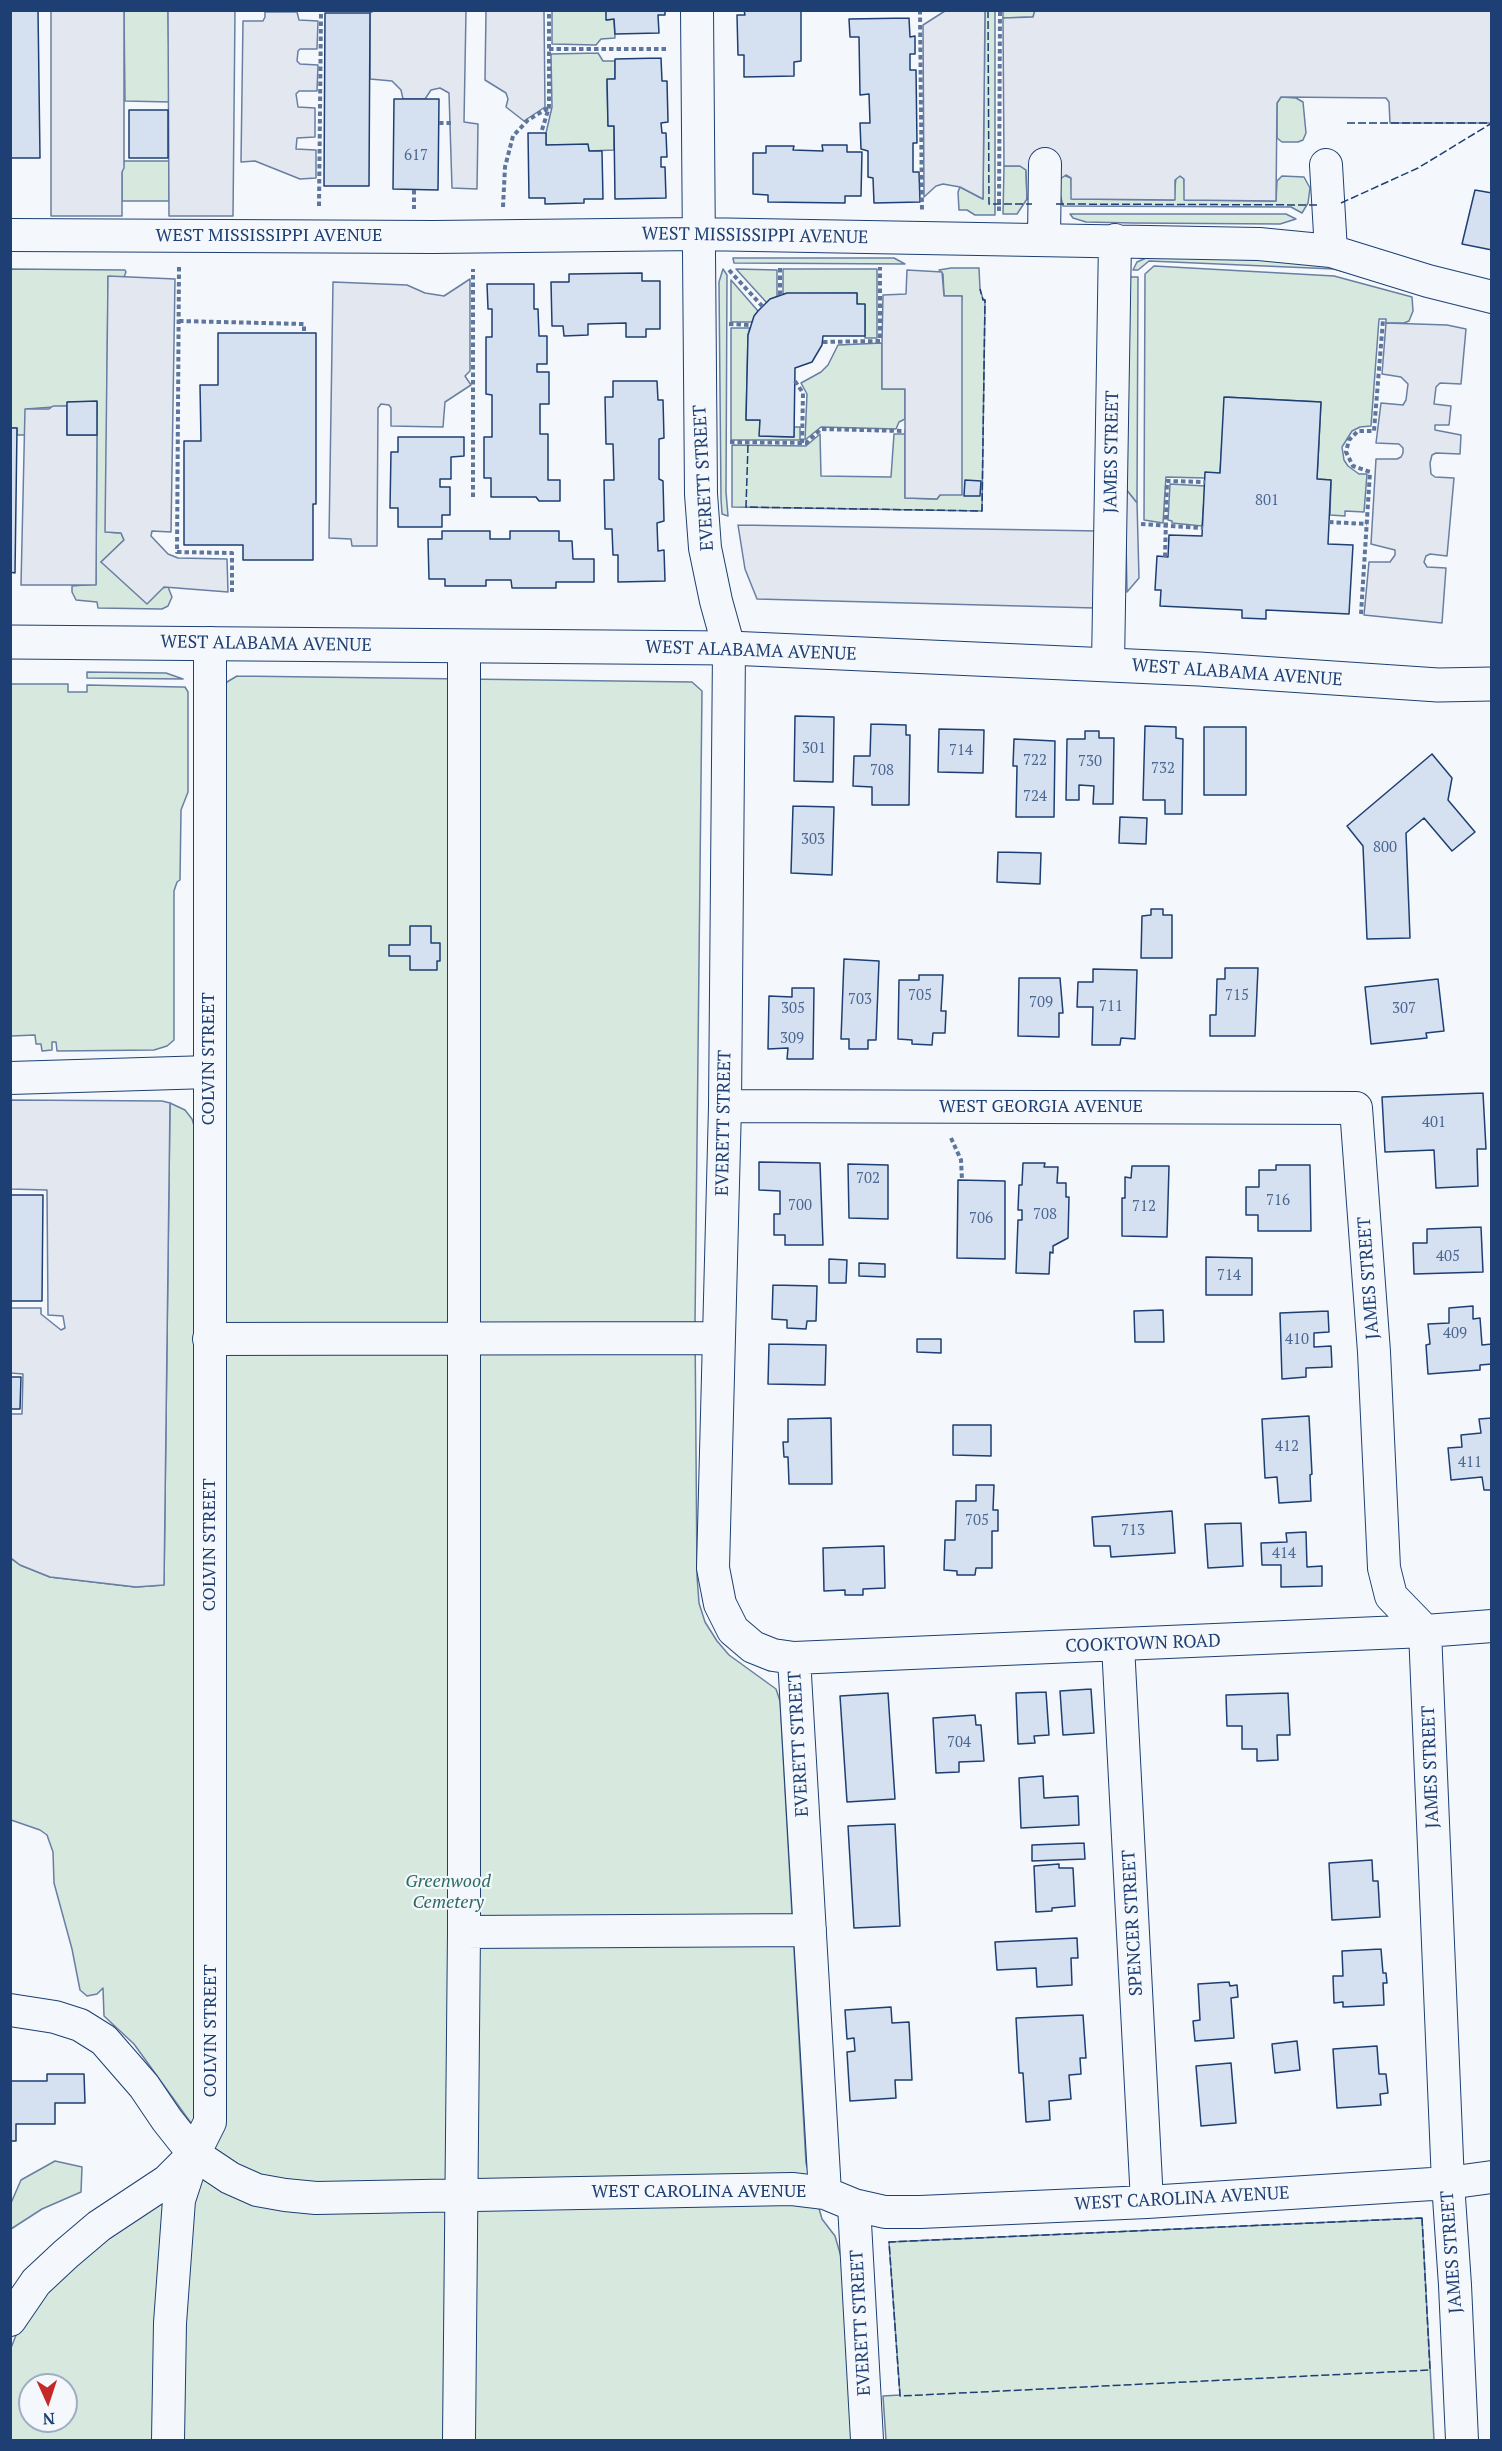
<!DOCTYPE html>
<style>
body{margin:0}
#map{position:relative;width:1502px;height:2451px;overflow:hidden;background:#f4f7fb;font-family:"PT Serif",serif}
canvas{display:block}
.frame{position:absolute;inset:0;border:12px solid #1d3f73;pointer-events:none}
.north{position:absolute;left:18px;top:2373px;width:60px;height:60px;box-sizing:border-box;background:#f4f7fb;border:2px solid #9eadc5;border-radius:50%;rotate:177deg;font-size:16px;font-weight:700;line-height:24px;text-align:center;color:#1d3f73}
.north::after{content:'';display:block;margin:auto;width:21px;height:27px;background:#c62828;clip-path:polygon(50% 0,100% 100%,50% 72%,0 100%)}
</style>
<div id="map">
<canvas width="1502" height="2451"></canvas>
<div class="frame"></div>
<div class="north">N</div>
</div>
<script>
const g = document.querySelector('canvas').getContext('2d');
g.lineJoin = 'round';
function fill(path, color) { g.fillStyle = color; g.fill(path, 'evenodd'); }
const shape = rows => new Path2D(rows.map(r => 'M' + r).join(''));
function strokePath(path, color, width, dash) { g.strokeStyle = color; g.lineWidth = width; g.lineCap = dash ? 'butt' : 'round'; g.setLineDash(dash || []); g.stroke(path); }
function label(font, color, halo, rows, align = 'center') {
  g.font = font + ' "PT Serif",serif'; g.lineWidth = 4.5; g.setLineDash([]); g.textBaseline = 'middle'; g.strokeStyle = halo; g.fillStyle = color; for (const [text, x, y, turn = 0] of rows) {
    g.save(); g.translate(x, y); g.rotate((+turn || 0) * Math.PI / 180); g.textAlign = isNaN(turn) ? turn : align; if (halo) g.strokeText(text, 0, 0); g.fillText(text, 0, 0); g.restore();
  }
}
const green = shape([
 [124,11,168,11,170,102,125,101,124,11],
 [552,11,606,11,607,20,614,19,615,38,601,39,596,45,552,44,552,11],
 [985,11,995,11,995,215,975,215,967,210,959,210,958,192,960,187,983,199,985,11],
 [1003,11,1035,11,1033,17,1003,18,1003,11],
 [598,53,603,61,615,61,615,79,607,80,608,126,614,126,614,150,589,151,588,145,546,145,546,133,552,107,551,54,598,53],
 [1281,97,1296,98,1303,102,1306,133,1303,140,1298,142,1282,142,1277,138,1277,103,1281,97],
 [124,161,169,161,169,201,122,201,122,172,124,161],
 [1004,166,1020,166,1026,170,1027,199,1017,214,1003,214,1004,166],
 [1063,175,1071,178,1072,199,1174,200,1176,177,1180,176,1184,179,1185,200,1276,201,1277,181,1282,176,1304,177,1310,188,1308,203,1302,213,1291,207,1063,206,1060,194,1060,179,1063,175],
 [1070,214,1286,214,1296,219,1280,224,1133,223,1086,222,1073,218,1070,214],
 [1166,256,1303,262,1335,267,1403,288,1334,269,1149,261,1138,270,1133,270,1137,262,1146,258,1166,256],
 [733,258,894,258,905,264,734,263,733,258],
 [1154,266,1334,276,1412,297,1413,311,1409,321,1404,323,1386,323,1386,319,1379,319,1371,426,1360,427,1352,431,1342,447,1344,460,1348,466,1359,474,1367,474,1364,512,1345,511,1345,516,1330,515,1331,480,1317,479,1321,402,1225,397,1220,473,1205,478,1166,477,1163,523,1144,520,1145,274,1154,266],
 [951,268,979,268,980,289,983,299,985,300,982,511,732,507,732,445,806,446,820,434,821,476,891,477,894,434,905,434,905,498,937,499,940,495,962,296,944,296,943,274,939,270,951,268],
 [11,269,125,270,126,272,124,277,108,277,106,532,121,533,124,540,101,562,162,588,168,587,172,597,168,606,162,609,98,608,97,602,76,600,72,592,72,586,96,584,97,402,68,402,67,406,26,409,25,435,17,435,17,428,11,428,11,269],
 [723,269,727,275,726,492,728,516,722,514,721,499,719,282,723,269],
 [736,269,777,270,777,297,767,303,736,269],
 [783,269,877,269,877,338,865,338,865,305,857,304,857,293,783,294,783,269],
 [1130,277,1138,277,1137,503,1125,488,1127,289,1130,277],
 [731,280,758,311,752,322,731,322,731,280],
 [731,328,750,328,748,335,746,420,760,420,760,436,794,437,794,427,800,427,800,440,731,440,731,328],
 [882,343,882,389,905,389,905,419,899,422,896,429,821,427,805,440,807,394,801,383,821,372,828,365,838,345,882,343],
 [1170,484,1205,486,1202,526,1172,523,1172,521,1168,520,1170,484],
 [87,672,166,673,183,679,87,678,87,672],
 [237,676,692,682,702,691,695,1324,697,1576,699,1603,705,1622,717,1641,729,1655,776,1689,780,1701,806,2163,822,2219,835,2236,842,2260,852,2440,11,2440,11,2348,25,2312,196,2130,134,2044,104,2016,103,1988,97,1994,87,1996,80,1990,72,1949,54,1883,53,1852,47,1835,40,1830,11,1820,10,1558,20,1565,50,1577,135,1587,164,1585,170,1103,185,1110,192,1119,197,1135,194,1301,197,1320,224,687,227,682,237,676],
 [30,2385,66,2385,66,2421,30,2421,30,2385],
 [10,684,68,684,68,692,87,692,87,685,181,687,185,687,188,692,188,792,181,810,180,880,177,882,174,891,174,1040,167,1046,154,1050,57,1051,56,1042,52,1042,52,1050,42,1051,41,1044,36,1044,35,1035,11,1036,10,684],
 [55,2161,82,2167,81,2192,42,2209,11,2229,11,2203,21,2180,55,2161],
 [1422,2218,1434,2440,886,2440,883,2396,900,2395,889,2242,1422,2218]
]);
const parking = shape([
 [375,10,466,11,464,122,478,124,477,189,452,188,449,93,440,88,431,90,425,99,403,99,401,90,392,81,370,79,370,13,375,10],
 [1035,10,1491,11,1491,123,1390,123,1389,102,1386,98,1281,97,1277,103,1276,201,1184,200,1184,179,1180,176,1175,180,1175,200,1071,199,1071,178,1066,175,1060,179,1060,199,1027,199,1026,170,1020,166,1004,166,1003,18,1033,17,1035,10],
 [51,11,124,11,124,168,122,172,122,216,51,216,51,11],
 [168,11,235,11,233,216,169,216,168,11],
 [486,11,544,11,545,107,524,121,506,107,508,99,506,93,485,80,486,11],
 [945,11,985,11,983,199,960,187,943,184,936,186,924,197,923,25,945,11],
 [265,12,297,12,299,20,318,21,317,49,300,49,298,51,297,61,300,64,318,65,317,91,299,91,296,94,298,107,315,108,315,137,297,138,296,149,316,150,316,178,300,179,255,161,241,162,243,21,263,21,265,17,265,12],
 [907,270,942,272,944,296,962,296,962,495,940,495,937,499,905,498,905,389,882,389,882,343,883,295,906,294,907,270],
 [108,276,175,279,171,532,152,531,151,536,168,554,178,558,227,559,228,592,164,587,147,604,101,562,124,540,121,533,105,532,108,276],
 [470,279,470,371,465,376,471,385,445,402,443,427,391,426,391,408,389,405,381,404,378,408,377,546,352,546,351,539,329,538,333,282,407,285,425,293,444,296,470,279],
 [1386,323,1447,325,1466,329,1461,384,1440,383,1436,387,1434,404,1451,406,1449,425,1435,425,1435,430,1461,435,1460,454,1436,453,1432,455,1430,463,1431,474,1435,477,1454,478,1447,556,1430,554,1426,556,1424,562,1427,567,1446,568,1442,623,1364,615,1369,562,1390,562,1395,555,1395,550,1371,544,1376,459,1397,459,1401,457,1403,453,1403,448,1399,444,1376,443,1381,403,1403,405,1406,400,1408,384,1401,377,1382,374,1386,323],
 [53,406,67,406,67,435,97,435,96,585,21,585,25,409,49,409,53,406],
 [1125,488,1137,503,1139,578,1127,592,1125,488],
 [738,525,1099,531,1095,608,757,599,745,569,738,525],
 [11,1100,162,1101,170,1103,164,1585,136,1587,50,1577,20,1565,11,1558,11,1414,22,1414,23,1374,11,1373,11,1308,41,1308,41,1314,61,1330,65,1328,63,1316,48,1315,47,1190,11,1189,11,1100]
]);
const building = shape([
 [10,10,38,10,40,158,10,158,10,10],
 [606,10,665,10,665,15,658,15,659,33,615,34,614,19,606,20,606,10],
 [744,10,801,10,801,61,794,62,794,76,744,77,744,55,738,55,737,15,745,15,744,10],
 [325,13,370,13,369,186,324,186,325,13],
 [909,18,910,37,915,36,915,54,910,54,910,70,916,70,917,143,913,143,913,172,919,172,920,202,874,203,873,178,868,177,868,151,861,149,860,123,870,123,869,94,860,95,859,37,850,37,849,19,909,18],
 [661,58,662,81,667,81,668,122,661,123,662,133,666,133,667,157,661,157,661,167,665,167,666,198,615,199,614,126,608,126,607,79,615,79,615,59,661,58],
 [394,99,439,99,438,190,393,189,394,99],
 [129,110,168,110,168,158,129,158,129,110],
 [528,133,546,133,546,145,588,144,589,151,602,151,603,199,584,199,584,203,545,204,545,198,529,198,528,133],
 [822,145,847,145,847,152,862,152,861,196,845,196,845,203,768,202,768,195,753,194,753,153,766,153,766,146,794,146,793,150,823,151,822,145],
 [1475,190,1492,193,1492,250,1462,244,1475,190],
 [642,273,642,281,660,281,660,329,646,329,646,337,626,337,626,323,588,324,588,335,564,336,563,326,552,326,551,282,569,282,569,274,642,273],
 [487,284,534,284,534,309,538,309,539,336,547,336,547,364,537,364,537,372,549,372,549,404,540,404,540,434,548,434,548,480,560,480,560,501,539,501,536,497,491,497,491,478,484,478,484,437,492,437,492,395,486,394,486,337,492,337,492,309,488,309,487,284],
 [787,293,857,293,857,304,865,304,865,336,823,336,822,345,812,362,795,368,794,437,759,436,760,420,746,420,748,335,754,316,758,311,770,299,787,293],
 [218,333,316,333,316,504,313,504,313,560,243,560,243,545,184,545,184,441,201,441,200,385,218,385,218,333],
 [613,381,657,381,658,400,663,400,664,438,659,439,659,479,663,481,664,521,657,523,658,551,664,550,665,581,618,582,618,555,613,555,612,529,605,529,604,480,614,480,613,444,606,444,605,397,613,397,613,381],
 [1224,397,1321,402,1317,479,1331,480,1328,544,1353,545,1349,614,1266,610,1266,619,1242,618,1242,610,1160,606,1161,590,1155,590,1157,556,1168,557,1169,535,1202,536,1205,472,1220,473,1224,397],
 [97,401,97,435,67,435,67,402,97,401],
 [10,428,17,428,15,573,10,572,10,428],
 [398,437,464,437,464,456,451,457,451,479,440,479,440,487,450,487,450,515,442,515,442,527,398,527,398,508,390,508,391,452,398,452,398,437],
 [965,480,981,481,980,496,964,496,965,480],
 [442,531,490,531,490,539,510,539,510,531,559,531,559,541,572,541,573,559,594,559,594,582,556,582,556,588,512,588,511,580,486,580,486,586,445,586,445,579,429,579,428,539,442,539,442,531],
 [795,716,834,717,833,782,794,781,795,716],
 [871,724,906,725,906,735,910,735,909,805,872,805,872,787,853,786,854,756,870,756,871,724],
 [1145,726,1176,727,1176,738,1183,739,1182,814,1165,814,1165,800,1143,800,1145,726],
 [1204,727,1246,727,1246,795,1204,795,1204,727],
 [939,729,984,730,983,773,938,772,939,729],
 [1085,731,1099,731,1099,738,1114,738,1113,804,1093,804,1094,786,1079,785,1079,800,1066,800,1067,739,1085,739,1085,731],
 [1014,739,1055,741,1054,817,1016,817,1017,766,1013,766,1014,739],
 [1432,754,1452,778,1448,800,1475,832,1452,851,1424,818,1406,833,1410,938,1367,939,1363,846,1347,826,1432,754],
 [793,806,834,807,832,875,791,873,793,806],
 [1120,817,1147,818,1146,844,1119,843,1120,817],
 [998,852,1041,853,1040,884,997,882,998,852],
 [1151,909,1163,909,1163,915,1172,915,1172,958,1141,958,1142,916,1151,915,1151,909],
 [410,926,431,926,431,943,440,943,440,961,437,961,437,970,410,970,410,956,389,956,389,945,410,945,410,926],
 [844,959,879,961,876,1040,868,1040,868,1049,849,1049,849,1039,841,1039,844,959],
 [1225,968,1258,968,1255,1036,1210,1036,1210,1015,1216,1015,1217,979,1225,979,1225,968],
 [1093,969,1137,970,1135,1039,1121,1038,1120,1045,1092,1045,1093,1007,1077,1007,1078,982,1093,982,1093,969],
 [919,975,943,975,941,1011,946,1011,945,1033,933,1033,932,1045,912,1044,912,1040,898,1039,899,980,919,980,919,975],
 [1019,978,1060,978,1063,1013,1059,1013,1059,1037,1018,1036,1019,978],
 [1438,979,1444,1031,1426,1033,1427,1038,1371,1044,1365,987,1438,979],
 [792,988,814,988,813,1059,787,1059,788,1048,768,1049,769,996,792,997,792,988],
 [1483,1093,1486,1149,1477,1149,1478,1186,1436,1188,1434,1150,1385,1152,1382,1097,1483,1093],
 [759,1162,820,1163,823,1245,785,1245,785,1235,774,1235,774,1214,780,1214,780,1191,759,1190,759,1162],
 [1023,1163,1045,1163,1044,1167,1058,1167,1057,1183,1066,1183,1066,1197,1069,1197,1068,1238,1053,1246,1053,1253,1050,1252,1049,1274,1016,1273,1018,1220,1022,1220,1022,1210,1018,1210,1019,1185,1022,1185,1023,1163],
 [848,1164,888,1165,888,1219,849,1218,848,1164],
 [1276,1165,1310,1165,1311,1231,1258,1231,1258,1215,1246,1215,1246,1187,1259,1187,1259,1170,1276,1170,1276,1165],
 [1132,1166,1169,1166,1167,1237,1122,1236,1122,1198,1125,1198,1125,1177,1131,1178,1132,1166],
 [958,1180,1005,1181,1005,1259,957,1258,958,1180],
 [10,1195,43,1195,42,1301,10,1301,10,1195],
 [1481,1227,1483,1272,1414,1274,1413,1243,1427,1243,1427,1229,1481,1227],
 [1206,1257,1252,1258,1252,1295,1206,1295,1206,1257],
 [829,1259,847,1260,846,1283,829,1283,829,1259],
 [859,1263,885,1264,885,1277,859,1276,859,1263],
 [773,1285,817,1286,816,1321,807,1321,806,1329,787,1328,787,1320,772,1319,773,1285],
 [1473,1306,1473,1319,1480,1318,1482,1345,1492,1344,1492,1364,1480,1365,1480,1370,1428,1374,1426,1345,1430,1344,1428,1324,1449,1323,1449,1308,1473,1306],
 [1163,1310,1164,1342,1135,1342,1134,1311,1163,1310],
 [1328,1311,1329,1332,1314,1333,1314,1347,1331,1346,1332,1367,1306,1368,1306,1377,1282,1379,1280,1313,1328,1311],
 [917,1339,941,1339,941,1353,917,1352,917,1339],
 [769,1344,826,1345,825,1385,768,1384,769,1344],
 [10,1377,21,1377,20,1409,10,1409,10,1377],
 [1309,1416,1312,1474,1310,1475,1311,1501,1279,1503,1277,1477,1265,1478,1262,1419,1309,1416],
 [831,1418,832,1484,789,1484,788,1457,784,1457,783,1442,788,1442,788,1419,831,1418],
 [1492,1418,1492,1490,1484,1490,1482,1477,1451,1480,1448,1448,1462,1447,1461,1435,1481,1433,1479,1419,1492,1418],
 [953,1425,991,1425,991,1456,953,1455,953,1425],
 [976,1485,994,1485,993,1510,998,1510,998,1531,992,1531,992,1568,976,1568,975,1575,957,1575,957,1571,944,1570,945,1540,955,1540,956,1501,976,1501,976,1485],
 [1172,1511,1175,1553,1111,1557,1110,1546,1094,1546,1092,1517,1172,1511],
 [1241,1523,1243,1566,1208,1568,1205,1524,1241,1523],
 [1306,1532,1307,1567,1322,1566,1322,1586,1281,1587,1281,1565,1262,1565,1261,1543,1287,1542,1286,1533,1306,1532],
 [884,1546,885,1588,863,1589,863,1595,845,1595,845,1590,824,1591,823,1548,884,1546],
 [1091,1689,1094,1733,1063,1735,1060,1691,1091,1689],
 [1046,1692,1049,1735,1034,1736,1035,1743,1018,1744,1016,1693,1046,1692],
 [888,1693,895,1799,847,1802,840,1696,888,1693],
 [1288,1693,1290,1735,1277,1735,1278,1760,1257,1761,1257,1749,1242,1749,1242,1726,1227,1726,1226,1695,1288,1693],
 [975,1715,976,1725,981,1725,984,1761,959,1762,959,1772,936,1773,933,1718,975,1715],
 [1043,1776,1044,1798,1078,1796,1079,1825,1021,1828,1019,1778,1043,1776],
 [895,1824,900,1926,854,1928,848,1826,895,1824],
 [1084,1843,1085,1859,1032,1861,1032,1845,1084,1843],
 [1372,1860,1373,1881,1378,1881,1380,1917,1332,1920,1329,1863,1372,1860],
 [1059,1864,1059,1868,1073,1868,1075,1906,1052,1908,1052,1911,1036,1912,1034,1866,1059,1864],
 [1077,1938,1078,1958,1071,1958,1072,1985,1037,1987,1036,1968,997,1970,995,1942,1077,1938],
 [1381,1949,1383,1973,1386,1973,1387,1983,1383,1983,1384,2005,1343,2007,1343,2002,1334,2003,1333,1976,1343,1976,1342,1951,1381,1949],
 [1229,1982,1230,1986,1237,1985,1238,1997,1231,1998,1234,2038,1195,2041,1193,2021,1200,2020,1198,1984,1229,1982],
 [891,2007,892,2023,909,2022,912,2080,895,2080,896,2098,850,2101,847,2052,855,2051,854,2038,847,2039,845,2010,891,2007],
 [1083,2015,1086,2058,1080,2058,1081,2074,1069,2075,1071,2099,1049,2101,1050,2120,1026,2122,1023,2073,1019,2073,1016,2018,1083,2015],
 [1297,2041,1300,2070,1275,2073,1272,2044,1297,2041],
 [1377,2046,1379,2074,1386,2074,1388,2093,1380,2094,1381,2105,1337,2108,1333,2049,1377,2046],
 [1231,2063,1236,2123,1201,2126,1196,2066,1231,2063],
 [47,2074,84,2074,85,2103,55,2103,55,2124,16,2124,16,2141,10,2141,10,2081,47,2081,47,2074]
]);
const path = shape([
 [920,10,922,211],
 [549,49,668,49],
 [439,123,452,123],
 [542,130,549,107,549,10],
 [414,190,414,209],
 [319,206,321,13],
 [503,207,505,167,513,136,528,120,548,108],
 [999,211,1000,10],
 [179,267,177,552,232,553,232,592],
 [729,270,763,307],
 [780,295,780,267],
 [179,321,304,324,304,333],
 [729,324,751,325],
 [823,342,880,341,880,267],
 [795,381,803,393,802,443],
 [730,442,806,443,821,429,905,431],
 [473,497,473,269],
 [1329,522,1367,524],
 [1141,524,1203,528],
 [1165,557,1167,481,1205,482],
 [1361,614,1370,472,1353,466,1346,452,1349,440,1358,431,1374,431,1383,320],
 [951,1138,961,1160,962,1180]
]);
const minor = shape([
 [697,10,701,494,705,548,716,601,729,648,725,1106,713,1568,720,1604,733,1630,753,1647,773,1655,794,1658,1425,1631,1492,1626],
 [1326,165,1331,251],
 [10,235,434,237,698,234,1259,244,1331,251,1428,281,1492,297],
 [1044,239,1045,164],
 [1108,665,1115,240],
 [10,1078,209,1072],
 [725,1106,1356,1108,1374,1352,1384,1568,1391,1596,1425,1631,1448,2183,1455,2285,1462,2440],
 [209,1339,719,1338],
 [1118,1645,1147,2202],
 [794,1658,825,2193],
 [464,1932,810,1930],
 [10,2010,55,2017,80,2025,104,2040,144,2086,167,2120,194,2154,230,2178,257,2190,285,2195,316,2198,792,2189,825,2193,854,2205,885,2212,920,2212,1147,2202,1448,2183,1492,2177],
 [854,2205,867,2440],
 [10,2320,36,2282,66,2254,99,2226,167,2181,190,2158],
 [168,2440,170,2323,179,2200,194,2154,210,2122,210,643],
 [459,2440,464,1932,464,647]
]);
const major = shape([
 [10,642,729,648,1199,669,1438,685,1492,684]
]);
const fence = shape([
 [988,10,989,204,1032,204],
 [1347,123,1489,123],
 [1341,203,1418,168,1492,123],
 [1056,204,1317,205],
 [748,445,746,507,982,511,985,300,983,300,980,289],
 [1422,2218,1430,2370,900,2396,889,2242,1422,2218]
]);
const numberNames = [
 ["617",416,156],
 ["801",1267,501],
 ["301",814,749],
 ["714",961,751],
 ["722",1035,761],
 ["730",1090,762],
 ["732",1163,769],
 ["708",882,771],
 ["724",1035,797],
 ["303",813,840],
 ["800",1385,848],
 ["705",920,996],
 ["715",1237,996],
 ["703",860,1000],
 ["709",1041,1003],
 ["711",1111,1007],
 ["305",793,1009],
 ["307",1404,1009],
 ["309",792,1039],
 ["401",1434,1123],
 ["702",868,1179],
 ["716",1278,1201],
 ["700",800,1206],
 ["712",1144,1207],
 ["708",1045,1215],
 ["706",981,1219],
 ["405",1448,1257],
 ["714",1229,1276],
 ["409",1455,1334],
 ["410",1297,1340],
 ["412",1287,1447],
 ["411",1470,1463],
 ["705",977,1521],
 ["713",1133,1531],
 ["414",1284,1554],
 ["704",959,1743]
];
const streetNames = [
 ["WEST MISSISSIPPI AVENUE",269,236],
 ["WEST MISSISSIPPI AVENUE",755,236,1],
 ["JAMES STREET",1112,452,-89],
 ["EVERETT STREET",704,478,-93],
 ["WEST ALABAMA AVENUE",266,644,1],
 ["WEST ALABAMA AVENUE",751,651,2],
 ["WEST ALABAMA AVENUE",1237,673,4],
 ["COLVIN STREET",209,1059,-90],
 ["WEST GEORGIA AVENUE",1041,1107],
 ["EVERETT STREET",724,1123,-89],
 ["JAMES STREET",1369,1278,-94],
 ["COLVIN STREET",210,1545,-90],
 ["COOKTOWN ROAD",1143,1644,-2],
 ["EVERETT STREET",799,1744,-93],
 ["JAMES STREET",1431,1767,-92],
 ["SPENCER STREET",1133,1923,-93],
 ["COLVIN STREET",211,2031,-90],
 ["WEST CAROLINA AVENUE",699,2192],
 ["WEST CAROLINA AVENUE",1182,2199,-3],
 ["JAMES STREET",1452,2252,-94],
 ["EVERETT STREET",861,2323,-93]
];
const parkNames = [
 ["Greenwood",448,1882],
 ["Cemetery",448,1903]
];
fill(green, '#d7e8df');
strokePath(green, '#687fa3', 1.5);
fill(parking, '#e3e8f0');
strokePath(parking, '#687fa3', 1.5);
fill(building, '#d5e0f0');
strokePath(building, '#1d3f73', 1.5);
strokePath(minor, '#1d3f73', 34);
strokePath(major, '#1d3f73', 35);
strokePath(path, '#5e769c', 4, [4.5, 3]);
strokePath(minor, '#f4f7fb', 32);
strokePath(major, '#f4f7fb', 33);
strokePath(fence, '#1d3f73', 1.5, [8, 3]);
label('15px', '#4b6792', null, numberNames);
label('18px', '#1d3f73', '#f4f7fb', streetNames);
label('italic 18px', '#2c6c60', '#f4f7fb', parkNames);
</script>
